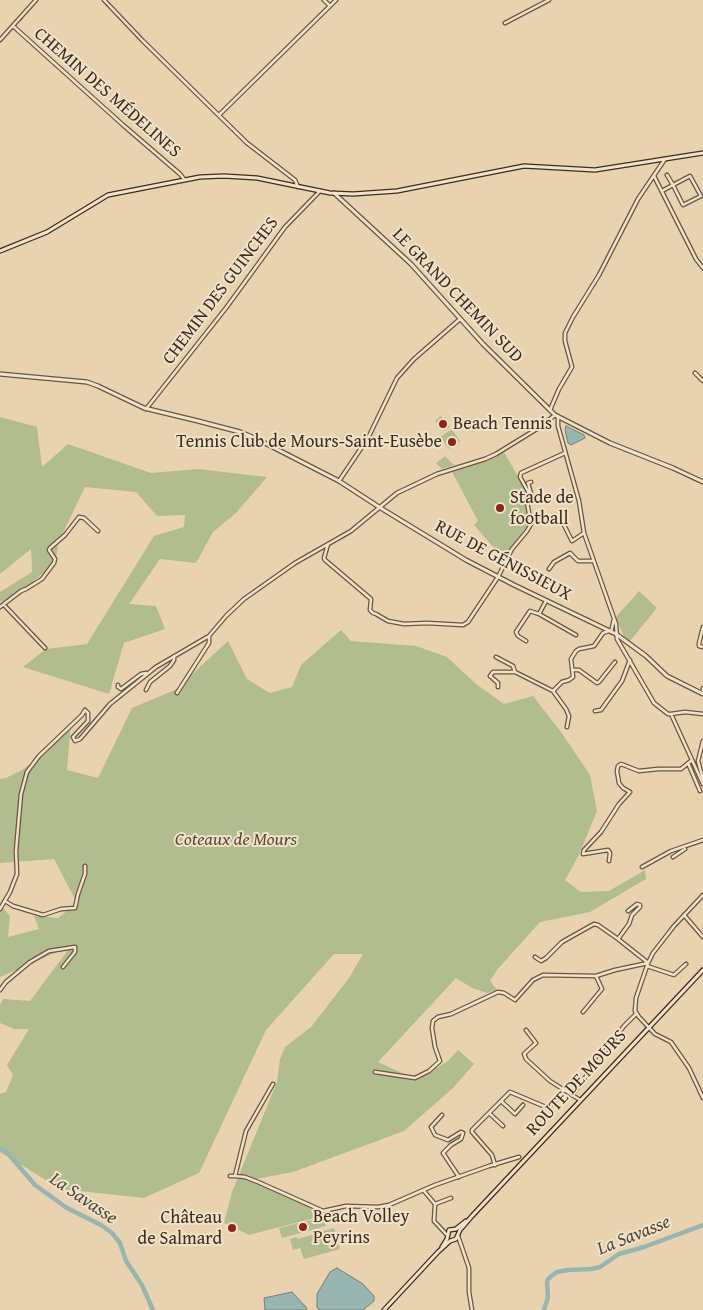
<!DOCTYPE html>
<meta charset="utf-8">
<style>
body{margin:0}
canvas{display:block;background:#e9d2af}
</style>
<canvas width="703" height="1310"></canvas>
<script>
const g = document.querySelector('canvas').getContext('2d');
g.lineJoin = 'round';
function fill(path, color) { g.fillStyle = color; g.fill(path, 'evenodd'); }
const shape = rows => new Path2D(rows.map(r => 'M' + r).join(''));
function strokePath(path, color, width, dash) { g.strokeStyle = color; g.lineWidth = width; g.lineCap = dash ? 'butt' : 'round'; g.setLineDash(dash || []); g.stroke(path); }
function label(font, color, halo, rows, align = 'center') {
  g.font = font + ' "Gentium Book Plus",serif'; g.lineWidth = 4; g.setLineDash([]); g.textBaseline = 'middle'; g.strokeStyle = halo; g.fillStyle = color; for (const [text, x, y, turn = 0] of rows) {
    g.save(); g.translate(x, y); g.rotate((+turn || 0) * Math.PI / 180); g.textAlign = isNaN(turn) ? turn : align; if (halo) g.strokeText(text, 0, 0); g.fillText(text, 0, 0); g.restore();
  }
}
const green = shape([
 [441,416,450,427,444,431,435,421],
 [0,417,37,427,42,467,68,444,151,473,198,469,267,477,236,513,213,532,196,563,160,559,129,604,156,606,165,629,124,643,109,694,23,667,46,649,87,644,154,536,184,527,185,515,157,516,136,492,85,487,59,541,55,563,18,594,0,602,0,592,32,572,31,549,0,574],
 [452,429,460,441,449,449,440,437],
 [504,452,528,494,528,525,503,558,474,525,478,521,452,472],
 [445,456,454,465,442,469,436,463],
 [639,591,657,608,630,641,624,637,616,617],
 [341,630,351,641,416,646,447,657,476,684,504,704,533,696,561,732,590,775,597,811,579,855,565,880,581,892,609,891,645,870,646,879,590,912,540,922,497,970,490,981,497,990,487,993,472,988,456,978,378,1062,417,1080,448,1061,458,1050,474,1064,453,1088,404,1131,293,1172,256,1179,255,1183,320,1210,322,1216,249,1235,224,1223,232,1192,277,1082,280,1059,285,1047,311,1027,349,978,363,954,334,954,266,1030,199,1173,144,1198,61,1189,0,1152,0,1094,6,1092,13,1075,7,1065,29,1029,14,1029,0,1023,0,1005,3,999,30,1001,71,946,0,977,0,905,10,916,8,937,39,929,34,916,58,918,77,903,54,859,0,863,0,779,6,778,22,770,43,754,71,723,67,770,98,778,132,708,175,690,228,641,247,679,270,693,292,687,301,665],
 [323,1217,326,1226,282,1238,279,1228],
 [334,1228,340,1249,304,1259,300,1248,293,1250,290,1239,297,1237,298,1239]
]);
const water = shape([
 [566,426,584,435,585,438,571,445,568,443,565,430,566,426],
 [337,1268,363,1284,374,1296,374,1301,363,1310,319,1310,317,1307,317,1294,330,1272,337,1268],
 [292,1292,306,1307,307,1310,265,1310,264,1298,292,1292]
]);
const river = shape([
 [0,1149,5,1150,35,1185,67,1208,101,1225,112,1233,120,1243,126,1261,142,1285,153,1310],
 [544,1310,548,1297,547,1281,550,1277,557,1272,568,1270,591,1269,600,1267,619,1254,644,1247,703,1225]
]);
const minor = shape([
 [104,0,143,41,247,143,295,180,298,187],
 [324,0,330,6],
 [505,23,549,0],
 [13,26,123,125,180,174,184,179],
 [0,40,36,0],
 [219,115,336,0],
 [654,176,696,259,703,268],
 [662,191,673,185,690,176,701,196,683,205,673,185,667,175],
 [695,373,703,381],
 [146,409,226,308,285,227,320,191],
 [550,410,559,389,572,367,565,341,565,333,573,317,599,275,638,199,665,159],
 [558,416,558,426,579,501,584,533,616,624,617,639,654,703,668,714,671,714,703,784],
 [339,481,368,438,397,378,414,359,460,319],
 [531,494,528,483,531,482],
 [564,525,572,541,584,533],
 [328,544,324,558,325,560,371,599,370,610,373,613,376,614,388,621,404,624,427,623,463,625,468,622,498,577,512,549,527,531,531,524,527,502,530,495,520,477,521,473,565,453],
 [549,569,554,562,570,553,578,561,593,561],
 [4,605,45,648],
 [0,607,21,591,26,589,42,579,54,563,55,559,49,550,50,548,65,535,79,517,84,518,98,531],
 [539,614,576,635],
 [703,627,699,643,699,646,703,647],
 [611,632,614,619],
 [526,641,518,636,516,632,530,611,539,614,546,601],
 [496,657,513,666,515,672],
 [573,670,579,670,597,683,599,682,615,662],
 [118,685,118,687,121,689,141,674,146,673],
 [498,687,498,683,490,676,493,672,515,672,553,691,562,682,569,680,573,677,571,659,576,651,579,649,594,646,603,633,609,631],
 [703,688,703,692],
 [146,690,150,682,170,666,174,660,174,656],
 [553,691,566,709,569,716,567,727],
 [177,693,209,643,209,636],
 [595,711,601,710,622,681,630,660],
 [671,714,685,712,703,714],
 [703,741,698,761,703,779],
 [688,763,700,791],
 [673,857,685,849],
 [609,861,610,853,608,850,583,854,584,850,601,832,619,804,630,792,623,788,619,783,617,771,618,766,621,764,639,771,658,769,681,769,692,760],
 [642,867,671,851,703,840],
 [703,895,674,926,653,953,648,963,636,998,635,1011,639,1017,655,1034,671,1042,689,1068,703,1098],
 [5,901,13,906,43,915,61,909,75,908,78,894,85,874,85,866],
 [0,909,10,892,17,874,16,851,21,794,27,772,39,756,82,715,85,710,88,713,88,721,73,737,75,741,80,739,110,704,156,667,209,636,226,616,244,599,295,563,351,531,397,493,437,474,485,459,496,454,540,427,555,415],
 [684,915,703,937],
 [618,939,629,924,632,915,640,907,640,905,637,904,628,911],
 [535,957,541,961,546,958,562,942,594,924,598,925,618,939,647,962],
 [647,966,674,975,686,964],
 [0,990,6,982,30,962,49,951,75,947,75,952,63,967],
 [583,1012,602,989,596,976],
 [526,1030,536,1043,524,1054,526,1059,550,1081,580,1100],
 [375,1072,415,1078,429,1071,440,1061,435,1047,432,1028,433,1021,438,1017,451,1014,498,992,504,993,515,1000,533,980,543,975,596,976,615,970,648,963],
 [273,1084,246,1131,235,1176,245,1177,258,1182,323,1211,346,1206,378,1207,389,1205,435,1185,489,1166,519,1157],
 [572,1095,624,1026,636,1014],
 [501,1101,515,1114,523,1105],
 [489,1113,503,1126],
 [442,1115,431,1127,435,1135,448,1140,461,1132,463,1133,461,1139,451,1145,443,1153,459,1177],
 [495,1165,492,1155,472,1132,472,1130,510,1092,548,1108,564,1090],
 [230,1176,235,1176],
 [424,1191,435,1204,434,1221,447,1235],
 [435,1204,451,1198],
 [458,1236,469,1268,469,1292,472,1310]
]);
const tertiary = shape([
 [334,193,411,264,483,344,555,415,610,443,673,468,703,482],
 [0,374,87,382,98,386,144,408,198,421,240,432,257,439,339,481,379,507,466,560,514,585,616,634,646,656,667,676,703,694]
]);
const secondary = shape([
 [0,251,47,232,108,195,200,177,224,176,257,178,330,193,353,194,397,191,524,166,595,170,703,153],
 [442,1247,447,1239,449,1230,456,1229,466,1221],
 [384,1310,438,1252,450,1241,456,1239,460,1230,472,1216,703,970]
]);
const markers = [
 [443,424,5,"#8f2418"],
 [452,442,5,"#8f2418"],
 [500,508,5,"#8f2418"],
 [303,1227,5,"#8f2418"],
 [232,1228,5,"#8f2418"]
];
const streetNames = [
 ["CHEMIN DES MÉDELINES",107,93,41],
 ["CHEMIN DES GUINCHES",221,291,-53],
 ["LE GRAND CHEMIN SUD",457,296,46],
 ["RUE DE GÉNISSIEUX",503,561,28],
 ["ROUTE DE MOURS",577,1083,-47]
];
const poiNames = [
 ["Beach Tennis",453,424],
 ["Tennis Club de Mours-Saint-Eusèbe",442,442,"right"],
 ["Stade de",510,498],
 ["football",510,519],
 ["Beach Volley",313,1217],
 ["Peyrins",313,1238],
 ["Château",222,1218,"right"],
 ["de Salmard",222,1239,"right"]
];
const parkNames = [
 ["Coteaux de Mours",236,840]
];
const waterNames = [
 ["La Savasse",83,1199,34],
 ["La Savasse",634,1236,-22]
];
fill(green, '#b1bd8f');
fill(water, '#98b6b1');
strokePath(water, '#747f75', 1);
strokePath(river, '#98b6b1', 4.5);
strokePath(minor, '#6a563f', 5);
strokePath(tertiary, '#6a563f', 5.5);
strokePath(secondary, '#3f2d1a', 5.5);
strokePath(minor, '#f1e2cb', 2.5);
strokePath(tertiary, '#f1e2cb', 3);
strokePath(secondary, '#f1e2cb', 3);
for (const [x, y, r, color] of markers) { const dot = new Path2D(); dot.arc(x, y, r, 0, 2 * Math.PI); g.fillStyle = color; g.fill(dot); strokePath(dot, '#f1e2cb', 2); }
label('18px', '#3f2d1a', '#f1e2cb', streetNames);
label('18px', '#3f2d1a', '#f1e2cb', poiNames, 'left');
label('italic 18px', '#564a31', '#f1e2cb', parkNames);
label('italic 19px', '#514838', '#f1e2cb', waterNames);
</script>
